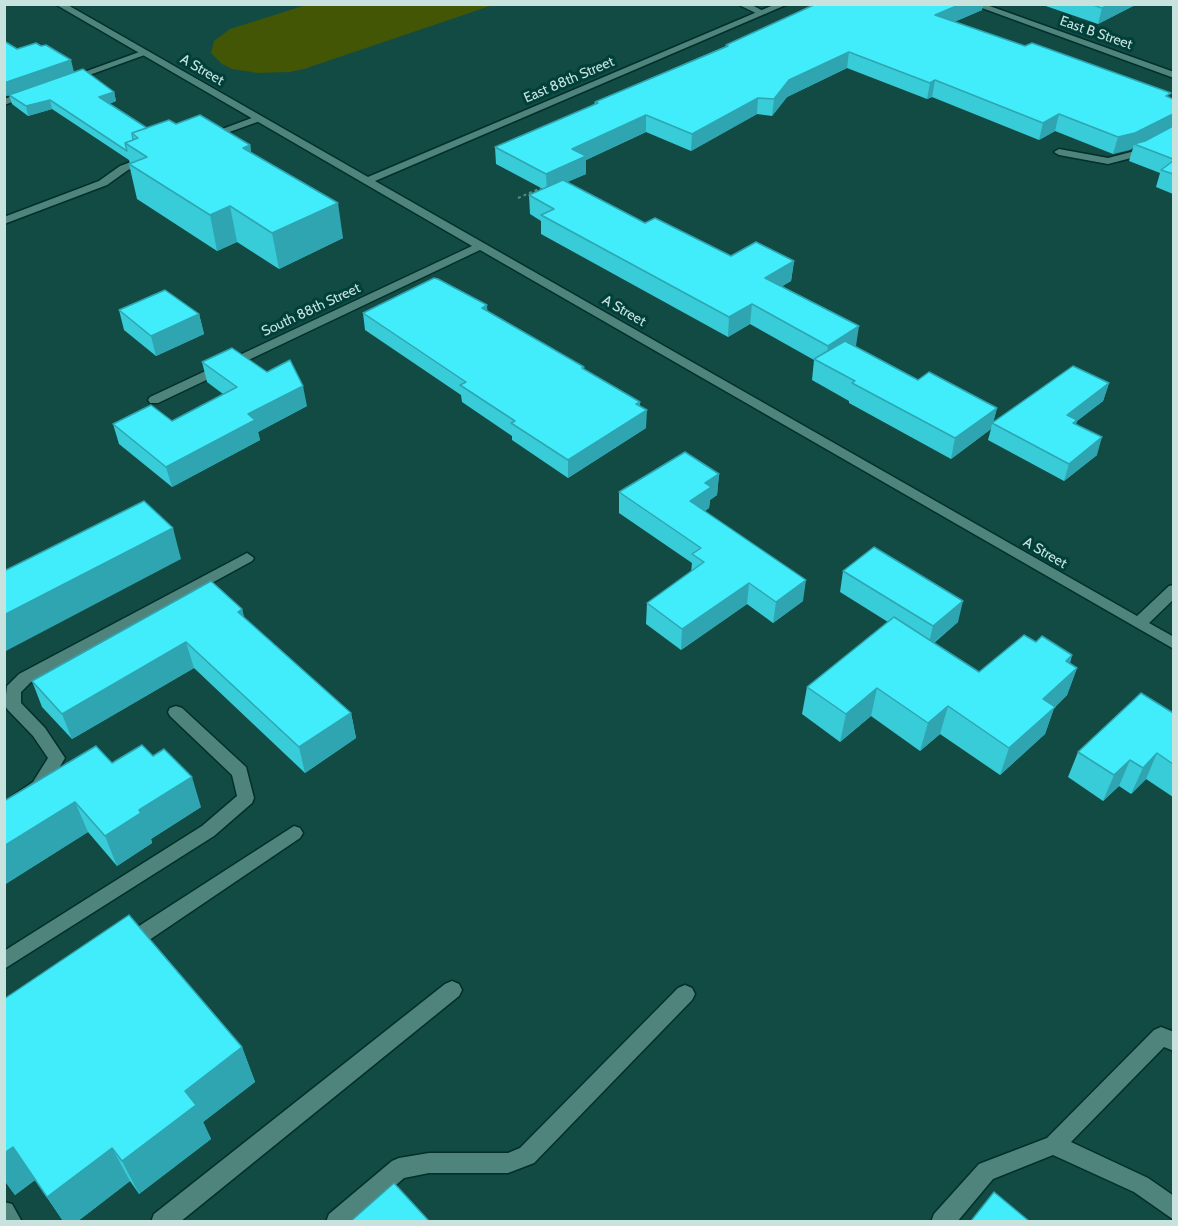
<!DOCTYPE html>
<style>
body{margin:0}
#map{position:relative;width:1178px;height:1226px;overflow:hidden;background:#114b44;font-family:Cabin,sans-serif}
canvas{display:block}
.frame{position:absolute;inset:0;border:6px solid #c8e3de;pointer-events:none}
</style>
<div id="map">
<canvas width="1178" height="1226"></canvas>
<div class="frame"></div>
</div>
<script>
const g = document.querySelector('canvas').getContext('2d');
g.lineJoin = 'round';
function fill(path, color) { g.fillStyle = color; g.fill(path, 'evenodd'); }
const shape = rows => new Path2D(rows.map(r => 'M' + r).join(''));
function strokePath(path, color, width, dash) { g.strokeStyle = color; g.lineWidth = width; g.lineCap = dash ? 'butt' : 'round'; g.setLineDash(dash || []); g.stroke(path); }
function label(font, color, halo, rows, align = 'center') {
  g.font = font + ' Cabin,sans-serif'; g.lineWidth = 6; g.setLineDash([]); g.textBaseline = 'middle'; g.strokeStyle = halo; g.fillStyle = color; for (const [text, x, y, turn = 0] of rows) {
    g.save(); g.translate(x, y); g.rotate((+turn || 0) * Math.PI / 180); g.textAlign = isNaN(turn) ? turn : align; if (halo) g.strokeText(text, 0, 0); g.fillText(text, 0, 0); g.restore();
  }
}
const green = shape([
 [306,5,306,4,493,5,304,69,290,72,258,73,232,69,222,64,211,53,214,41,230,29]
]);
const path = shape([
 [518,198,541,188]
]);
const lane = shape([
 [737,4,750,4,767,13,760,15,737,4],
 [142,51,150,53,73,81,65,79,142,51],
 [30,90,33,91,33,95,4,105,4,99,30,90],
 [257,116,262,119,260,121,210,139,201,137,257,116],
 [1174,130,1174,137,1139,156,1108,164,1059,155,1054,152,1059,149,1108,158,1131,152,1174,130],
 [147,156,152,159,151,161,128,170,107,185,4,224,4,217,99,181,120,166,147,156],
 [247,553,254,558,252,561,31,682,21,692,21,703,45,728,65,758,45,792,4,819,4,802,33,782,48,758,33,736,7,709,5,705,7,686,19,674,247,553],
 [176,706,182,708,246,767,254,798,252,803,214,836,4,969,4,951,202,826,237,796,232,775,170,716,168,712,170,708,176,706],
 [294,826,300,828,303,833,300,838,136,949,129,951,122,949,120,943,122,937,294,826],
 [452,981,459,984,462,990,459,996,180,1222,151,1222,154,1214,445,984,452,981],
 [685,985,692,988,695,994,692,1000,534,1163,508,1173,429,1173,404,1178,354,1222,326,1222,329,1214,392,1161,399,1158,429,1153,508,1153,520,1148,678,988,685,985],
 [1161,1027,1174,1032,1174,1051,1164,1047,1071,1142,1148,1178,1174,1196,1174,1220,1134,1192,1053,1155,993,1179,957,1222,931,1222,934,1214,979,1164,1047,1138,1154,1030,1161,1027],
 [4,1202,12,1204,22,1222,4,1222,4,1202]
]);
const street = shape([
 [55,4,66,4,368,177,776,4,788,4,375,181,1137,616,1169,586,1174,585,1174,599,1149,623,1174,637,1174,649,480,250,158,403,150,403,148,400,150,397,472,246,55,4],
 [971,4,984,4,1174,72,1174,78,971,4]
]);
const wall = shape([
 [816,4,983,4,982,10,954,22,1173,99,1173,194,1156,187,1160,173,1129,161,1133,148,1113,154,1055,131,1039,140,932,97,927,99,847,68,787,97,772,116,757,114,691,151,646,132,586,160,586,174,567,182,645,223,731,256,794,261,791,281,782,286,855,346,918,380,997,408,993,422,1109,383,1103,401,1077,421,1076,424,1097,455,1064,481,988,440,991,429,951,459,849,403,849,401,812,380,814,360,750,324,728,337,541,234,541,221,530,214,529,195,543,189,496,164,495,147,594,105,595,102,726,46,726,45],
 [1040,4,1137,4,1098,24],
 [114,92,116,101,109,104,147,128,176,124,250,145,251,152,343,238,279,269,237,242,217,251,137,199,129,164,130,164,129,160,52,109,28,116,12,104,9,95],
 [119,310,199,314,204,334,156,356,124,330],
 [487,311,584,367,584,370,640,402,640,406,646,428,568,478,512,440,512,436,462,402,461,395,365,330,363,313],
 [202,362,307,406,258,432,260,440,172,487,119,444,113,424,172,421,223,394,207,382],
 [719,474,717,495,710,500,709,508,705,511,803,601,773,623,747,604,681,650,646,624,647,603,691,572,692,563,619,513,619,492],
 [843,571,958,622,934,643,979,672,1036,642,1072,655,1070,663,1077,668,1067,695,1054,708,1045,734,1000,775,940,734,920,751,871,716,840,742,802,714,807,687,888,622,840,592],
 [242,609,244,617,351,713,356,738,305,773,194,668,72,739,42,707,32,681],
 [1173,713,1173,797,1146,779,1131,794,1119,786,1103,801,1068,777,1078,752],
 [4,801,201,807,151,839,152,843,117,866,88,832,4,885],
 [4,999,242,1047,255,1082,203,1122,211,1139,139,1194,130,1181,78,1221,63,1221,35,1180,15,1195,4,1180]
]);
const shadedWall = shape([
 [961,4,983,4,982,10,933,31,935,15],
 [1110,4,1137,4,1098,24,1102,8],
 [849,52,847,68,787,97,772,116,774,99,789,80],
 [71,60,74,72,4,97,4,83],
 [935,80,932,97,927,99,930,83],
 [114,92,116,101,101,107,99,97],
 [758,98,757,114,691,151,692,134],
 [50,100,52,109,28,116,26,106],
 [1059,114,1055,131,1039,140,1043,123],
 [1173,114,1173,128,1139,145,1134,144,1133,148,1130,150,1113,154,1118,137],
 [646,115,646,132,586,160,586,174,547,191,546,174,572,149],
 [250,145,256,180,243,148],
 [338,203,343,238,279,269,272,233],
 [230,206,237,242,217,251,210,215],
 [794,261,791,281,763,298,765,278],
 [752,304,750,324,728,337,729,317],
 [487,305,488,322,482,308],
 [199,314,204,334,156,356,151,336],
 [859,326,856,346,825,367,828,346],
 [1109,383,1103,401,1077,421,1072,437,1067,415],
 [303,386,307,406,258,432,260,440,172,487,166,467,248,414],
 [640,402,639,415,647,410,646,428,568,478,568,460],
 [997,408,993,424,992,423,991,429,951,459,955,438],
 [1102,437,1097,455,1064,481,1069,464],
 [719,474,717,495,710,500,709,508,688,522,690,501,705,483],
 [173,528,181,559,4,652,4,615],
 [806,580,803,601,773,623,776,602],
 [749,583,747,604,681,650,682,629],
 [963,601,958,622,928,647,933,626],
 [242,609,248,635,238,612],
 [186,642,194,668,72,739,62,714],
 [1072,655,1063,681,1077,668,1067,695,1054,708,1045,734,1000,775,1009,748,1043,699,1066,661],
 [877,688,871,716,840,742,846,714],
 [948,706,940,734,920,751,928,723],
 [351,713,356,738,305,773,299,747],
 [1157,753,1146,779,1131,794,1143,768],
 [1130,760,1119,786,1103,801,1114,775],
 [192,777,201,807,151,839,152,843,117,866,105,836,139,810],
 [75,802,88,832,4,885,4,846],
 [242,1047,255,1082,203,1122,211,1139,139,1194,122,1161,185,1091],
 [13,1147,35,1180,15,1195,4,1180,4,1153],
 [112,1148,130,1181,78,1221,63,1221,47,1197]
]);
const building = shape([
 [816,4,961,4,935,15,1025,46,1032,43,1171,93,1166,96,1173,99,1173,114,1135,133,1118,137,1059,114,1043,123,935,80,930,83,849,52,789,80,774,99,758,98,692,134,646,115,572,149,586,156,546,174,495,147,598,103,595,102,728,46,726,45,816,4],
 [1090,4,1110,4,1102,8,1090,4],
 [4,41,17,49,36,43,41,46,46,45,71,60,4,83,4,41],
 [83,69,114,92,99,97,147,128,132,133,133,140,125,143,127,151,50,100,26,106,9,95,83,69],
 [200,115,250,145,243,148,338,203,272,233,230,206,210,215,129,164,147,157,125,143,138,138,132,133,169,120,176,124,200,115],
 [1173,126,1173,159,1134,144,1145,141,1173,126],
 [1173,161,1173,174,1161,170,1173,161],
 [563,180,645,223,655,218,731,256,756,242,794,261,765,278,859,326,828,346,752,304,729,317,541,215,554,209,529,195,563,180],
 [434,278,438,279,487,305,482,308,584,367,582,368,640,402,636,404,647,410,568,460,511,423,515,421,460,385,466,382,363,313,434,278],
 [165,290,199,314,151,336,119,310,165,290],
 [845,341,918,380,929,372,997,408,955,438,852,383,855,381,814,359,845,341],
 [232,348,267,372,290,360,303,386,248,414,255,420,166,467,113,424,151,405,172,421,237,387,202,362,232,348],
 [1073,366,1109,383,1067,415,1077,420,1073,423,1102,437,1069,464,992,423,1073,366],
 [685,452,719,474,705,483,711,487,690,501,806,580,776,602,749,583,682,629,647,603,704,562,692,554,701,548,619,492,685,452],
 [144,501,173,528,4,615,4,571,144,501],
 [874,547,963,601,933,626,843,571,874,547],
 [211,581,242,609,238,612,351,713,299,747,186,642,62,714,32,681,211,581],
 [894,617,979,672,1024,635,1036,642,1042,636,1072,655,1066,661,1077,668,1043,699,1055,707,1009,748,948,706,928,723,877,688,846,714,807,687,894,617],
 [1141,693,1173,713,1173,764,1157,753,1143,768,1130,760,1114,775,1078,752,1141,693],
 [142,745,153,756,164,749,192,777,139,810,141,813,105,836,75,802,4,846,4,801,96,746,112,763,142,745],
 [129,915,242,1047,185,1091,196,1105,122,1161,112,1148,47,1197,13,1147,4,1153,4,999,129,915],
 [394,1183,429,1221,351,1221,394,1183],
 [994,1192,1029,1221,971,1221,994,1192]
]);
const farStreetnames = [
 ["East B Street",1096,33,19],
 ["A Street",202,70,30],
 ["East 88th Street",569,80,-23],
 ["South 88th Street",311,310,-25],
 ["A Street",624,311,30],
 ["A Street",1045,553,30]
];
fill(green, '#425606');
strokePath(lane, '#022f2a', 3);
strokePath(street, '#022f2a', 3);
strokePath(path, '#5d8a84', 2, [3, 3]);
fill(lane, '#4f847d');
fill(street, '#4f847d');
fill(wall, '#38cbd8');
fill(shadedWall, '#2ea5b0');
fill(building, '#41ecfb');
strokePath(building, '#2ea5b0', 1.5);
label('14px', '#c8e3de', '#01403a', farStreetnames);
</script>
